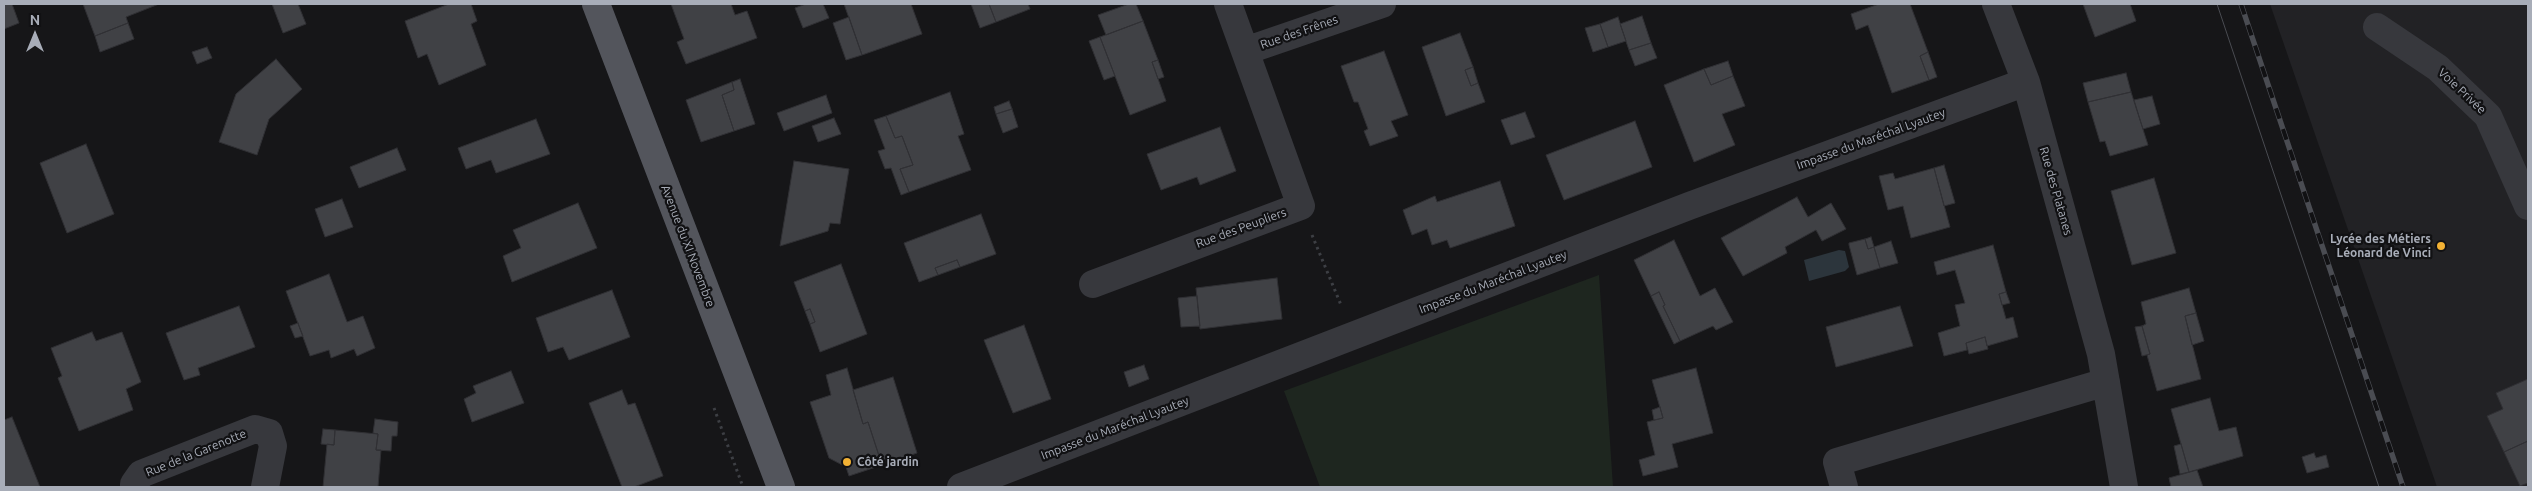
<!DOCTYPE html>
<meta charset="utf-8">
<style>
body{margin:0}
#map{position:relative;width:2532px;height:491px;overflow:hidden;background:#161618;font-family:Ubuntu,sans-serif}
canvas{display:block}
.frame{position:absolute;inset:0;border:5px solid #a8adb8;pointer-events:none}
.north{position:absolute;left:10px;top:10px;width:50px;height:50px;-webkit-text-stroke:4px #111113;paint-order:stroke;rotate:0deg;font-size:14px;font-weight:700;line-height:20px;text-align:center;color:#a8adb8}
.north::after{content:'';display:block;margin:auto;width:18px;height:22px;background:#a8adb8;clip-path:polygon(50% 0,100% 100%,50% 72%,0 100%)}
</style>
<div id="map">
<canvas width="2532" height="491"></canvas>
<div class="frame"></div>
<div class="north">N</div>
</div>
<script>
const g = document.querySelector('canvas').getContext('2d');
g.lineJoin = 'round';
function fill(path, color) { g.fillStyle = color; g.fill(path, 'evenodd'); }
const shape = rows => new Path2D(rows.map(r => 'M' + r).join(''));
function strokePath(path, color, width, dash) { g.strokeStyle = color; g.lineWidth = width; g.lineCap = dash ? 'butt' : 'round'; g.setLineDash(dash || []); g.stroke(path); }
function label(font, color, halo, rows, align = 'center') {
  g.font = font + ' Ubuntu,sans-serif'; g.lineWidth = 4.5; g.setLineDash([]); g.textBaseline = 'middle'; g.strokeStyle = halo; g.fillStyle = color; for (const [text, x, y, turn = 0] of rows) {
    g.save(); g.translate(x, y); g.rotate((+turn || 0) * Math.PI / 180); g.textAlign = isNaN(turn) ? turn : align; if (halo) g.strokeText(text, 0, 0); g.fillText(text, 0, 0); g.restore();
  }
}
const built = shape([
 [2270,4,2528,4,2528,487,2437,487]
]);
const green = shape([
 [1599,275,1613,487,1320,487,1284,391]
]);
const water = shape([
 [1839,250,1845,251,1849,267,1845,271,1809,281,1804,260]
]);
const building = shape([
 [4,4,12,4,19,23,4,29,4,4],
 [83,4,159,4,126,17,128,23,95,36,83,4],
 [272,4,298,4,306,24,283,33,272,4],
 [449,4,471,4,477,21,471,24,486,65,439,85,427,54,418,58,405,21,449,4],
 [671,4,731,4,735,15,747,11,757,38,686,64,677,42,684,39,671,4],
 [806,4,823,4,829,18,803,28,795,8,806,4],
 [844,4,911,4,922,34,862,55,844,4],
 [971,4,989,4,996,22,980,28,971,4],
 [989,4,1028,4,1030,9,996,22,989,4],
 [1129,4,1136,4,1143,21,1106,35,1098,15,1129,4],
 [1879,4,1910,4,1928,52,1920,56,1929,80,1892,93,1868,25,1856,30,1851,14,1879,4],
 [2083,4,2130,4,2136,21,2095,37,2083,4],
 [1642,16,1651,43,1629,50,1620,24,1642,16],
 [849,17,862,55,846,60,833,23,849,17],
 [1618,17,1626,41,1608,47,1600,24,1618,17],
 [1143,21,1158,60,1152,62,1166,101,1130,115,1100,37,1143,21],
 [128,23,134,39,100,52,95,36,128,23],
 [1600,24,1608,47,1593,52,1585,28,1600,24],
 [1460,33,1473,67,1465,70,1471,86,1478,83,1485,102,1446,116,1422,47,1460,33],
 [1100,37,1115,76,1104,80,1089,41,1100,37],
 [1651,43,1657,58,1635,66,1629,50,1651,43],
 [207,47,212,58,197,64,192,52,207,47],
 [1384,51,1408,115,1391,121,1398,136,1370,146,1364,131,1368,129,1358,102,1354,102,1341,66,1384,51],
 [1928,52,1937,77,1929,80,1920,56,1928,52],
 [276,59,302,89,269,119,257,155,219,142,236,94,276,59],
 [1158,60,1164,77,1158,79,1152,62,1158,60],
 [1728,61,1733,76,1711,85,1704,69,1728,61],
 [1473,67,1478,83,1471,86,1465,70,1473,67],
 [1704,69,1711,85,1733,76,1745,106,1722,114,1735,145,1694,162,1664,85,1704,69],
 [2126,73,2131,92,2088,102,2083,83,2126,73],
 [740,79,755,124,734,131,722,95,734,90,732,82,740,79],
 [732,82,734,90,722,95,734,131,701,142,686,100,732,82],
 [950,92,964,134,958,136,971,170,909,192,900,169,913,165,902,136,895,138,886,116,950,92],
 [2131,92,2148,145,2110,156,2105,141,2100,142,2088,102,2131,92],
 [826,95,832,113,784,131,777,113,826,95],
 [2152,96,2160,124,2143,129,2134,100,2152,96],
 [1009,101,1012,109,996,114,994,107,1009,101],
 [1012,109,1018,127,1003,133,996,114,1012,109],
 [1525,112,1535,137,1511,145,1501,120,1525,112],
 [886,116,895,138,902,136,913,165,900,169,909,192,901,195,891,168,885,169,878,151,885,149,874,120,886,116],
 [834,118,841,134,818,142,812,126,834,118],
 [536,119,550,154,496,173,491,160,466,169,458,148,536,119],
 [1635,121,1652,167,1564,200,1546,155,1635,121],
 [1220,127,1236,171,1200,185,1197,177,1161,190,1147,154,1220,127],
 [86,144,114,214,67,233,40,163,86,144],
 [397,148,406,170,359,188,350,167,397,148],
 [794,161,849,169,840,224,830,223,828,231,780,246,794,161],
 [1944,165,1955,203,1944,206,1934,168,1944,165],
 [1934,168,1950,227,1911,238,1903,206,1888,210,1879,176,1893,173,1895,179,1934,168],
 [2154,178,2176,253,2132,265,2111,191,2154,178],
 [1500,181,1515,226,1450,248,1447,240,1432,245,1427,229,1412,235,1403,210,1435,196,1437,202,1500,181],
 [1797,197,1808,217,1831,203,1846,229,1822,241,1816,230,1785,247,1787,253,1743,276,1721,238,1797,197],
 [342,199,353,227,325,237,315,209,342,199],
 [578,203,597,248,512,282,503,256,521,248,513,230,578,203],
 [981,214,996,254,960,267,957,260,935,268,938,275,919,282,904,243,981,214],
 [1871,237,1874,247,1868,249,1865,239,1871,237],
 [1865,239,1868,249,1874,247,1880,268,1857,275,1849,245,1849,243,1865,239],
 [1674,240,1700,296,1715,288,1733,322,1716,330,1713,326,1680,341,1663,306,1665,305,1659,292,1651,296,1634,260,1674,240],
 [1891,241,1898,263,1880,268,1874,247,1891,241],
 [1993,245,2006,292,1999,294,2006,319,2013,317,2018,337,1987,346,1985,337,1966,343,1967,350,1944,356,1938,333,1960,326,1955,305,1965,303,1955,270,1937,275,1934,262,1993,245],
 [957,260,960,267,938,275,935,268,957,260],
 [841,264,867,334,820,352,810,324,815,322,810,309,805,311,794,282,841,264],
 [329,274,347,322,363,316,375,348,357,356,354,349,331,358,329,350,310,356,286,291,329,274],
 [1277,278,1282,319,1200,329,1196,288,1277,278],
 [2189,288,2196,313,2185,316,2201,379,2157,391,2147,355,2150,354,2142,326,2146,324,2141,302,2189,288],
 [612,290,630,337,569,360,563,347,548,352,536,318,612,290],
 [1659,292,1665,305,1663,306,1680,341,1674,344,1651,296,1659,292],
 [2006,292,2010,303,2002,305,1999,294,2006,292],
 [1197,296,1200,326,1181,327,1178,298,1197,296],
 [239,306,255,347,198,368,200,375,184,380,166,333,239,306],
 [1900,306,1913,346,1836,367,1826,327,1900,306],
 [810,309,815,322,810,324,805,311,810,309],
 [2196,313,2204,341,2192,345,2185,316,2196,313],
 [298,323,303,336,295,338,290,326,298,323],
 [1024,325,1051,399,1013,413,984,340,1024,325],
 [2142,326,2150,354,2142,356,2135,327,2142,326],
 [92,332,96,341,122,332,141,382,126,389,133,410,79,431,58,378,62,376,51,348,92,332],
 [1985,337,1988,349,1969,354,1966,343,1985,337],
 [1144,365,1149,379,1129,387,1124,372,1144,365],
 [847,368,863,424,868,422,882,465,849,476,846,467,829,458,810,402,831,395,826,375,847,368],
 [1696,368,1713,433,1672,444,1678,467,1643,476,1639,460,1655,455,1647,422,1663,418,1652,380,1696,368],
 [511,371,524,403,472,422,464,399,476,393,473,386,511,371],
 [893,377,917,453,882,465,868,422,863,424,853,390,893,377],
 [2528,379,2528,441,2504,452,2487,416,2503,409,2496,393,2528,379],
 [622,390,628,405,635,403,663,476,634,487,622,487,589,403,622,390],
 [2210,398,2219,431,2236,427,2243,456,2189,472,2171,409,2210,398],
 [1660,407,1663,418,1654,420,1652,410,1660,407],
 [12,417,40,487,4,487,4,420,12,417],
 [375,419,398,422,397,436,392,436,391,451,376,450,378,434,373,433,375,419],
 [323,429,335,430,334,445,321,444,323,429],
 [335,430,378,434,376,450,381,450,378,487,323,487,327,444,334,445,335,430],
 [2528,441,2528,483,2520,486,2504,452,2528,441],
 [2181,444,2189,472,2180,474,2174,446,2181,444],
 [2314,453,2316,458,2326,455,2329,467,2307,473,2302,457,2314,453],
 [2197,470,2203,487,2171,487,2169,478,2197,470]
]);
const path = shape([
 [1312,235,1341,305],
 [714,408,743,487]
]);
const minor = shape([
 [1996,4,2026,82,2101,354,2124,487],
 [2377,27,2438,68,2488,116,2528,206],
 [1245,51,1382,4],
 [1093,284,1301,206,1228,4],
 [134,487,134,484,141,474,255,429,269,433,273,446,265,487],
 [961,487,1689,206,2026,82],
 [1844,487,1837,462,2106,382]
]);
const major = shape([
 [596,4,781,487]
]);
const tram = shape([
 [2217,4,2379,487]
]);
const rail = shape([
 [2241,4,2403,487]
]);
const markers = [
 [2441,246,5,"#f2b134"],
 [847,462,5,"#f2b134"]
];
const streetNames = [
 ["Rue des Frênes",1299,32,-19],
 ["Voie Privée",2462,91,43],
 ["Impasse du Maréchal Lyautey",1871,139,-20],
 ["Rue des Platanes",2056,191,74],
 ["Rue des Peupliers",1241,228,-20],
 ["Avenue du XI Novembre",688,246,69],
 ["Impasse du Maréchal Lyautey",1493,282,-21],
 ["Impasse du Maréchal Lyautey",1115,428,-21],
 ["Rue de la Garenotte",196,453,-22]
];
const poiNames = [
 ["Lycée des Métiers",2431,239],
 ["Léonard de Vinci",2431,253],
 ["Côté jardin",857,462,"left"]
];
fill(built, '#222225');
fill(green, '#1e261f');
fill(water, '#2c353c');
fill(building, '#404145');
strokePath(building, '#303034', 1);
strokePath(path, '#3d3f44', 3, [2.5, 4]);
strokePath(minor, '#37383d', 28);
strokePath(major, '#53555c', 28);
strokePath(tram, '#4a4c52', 1);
strokePath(rail, '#4a4c52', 5.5);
strokePath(rail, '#111113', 4, [11]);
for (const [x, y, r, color] of markers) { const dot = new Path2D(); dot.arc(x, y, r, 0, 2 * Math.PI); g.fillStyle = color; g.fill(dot); strokePath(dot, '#111113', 2); }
label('12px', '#a8adb8', '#111113', streetNames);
label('bold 12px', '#a8adb8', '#111113', poiNames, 'right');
</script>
